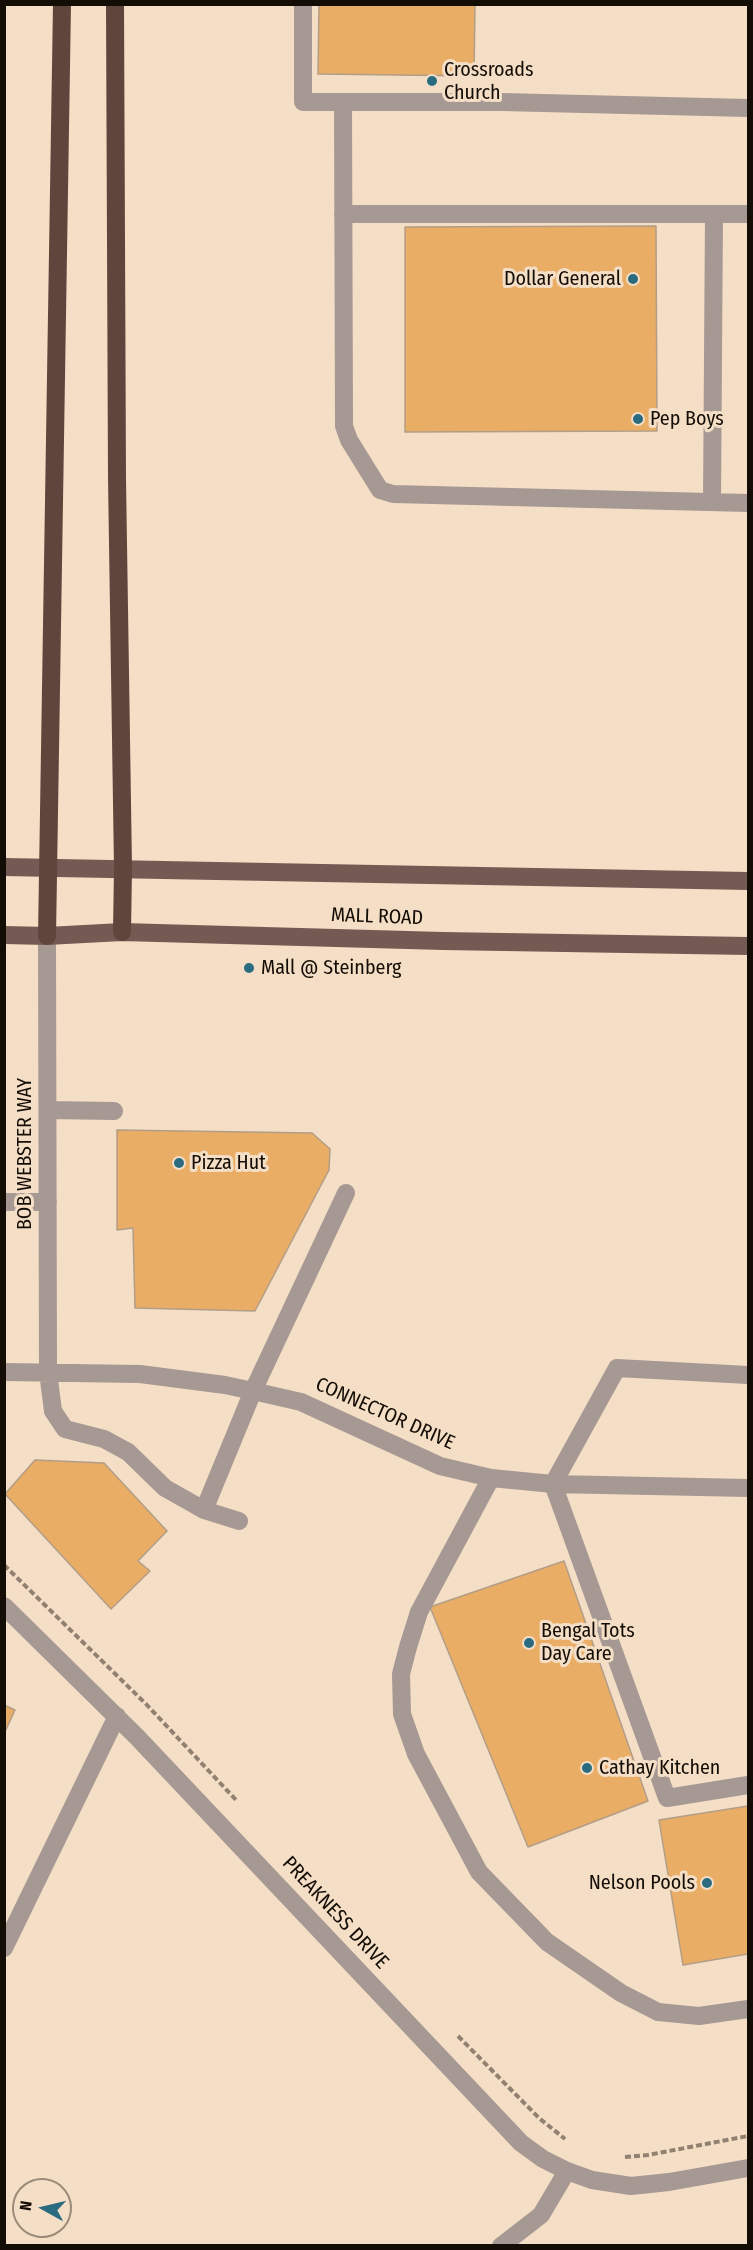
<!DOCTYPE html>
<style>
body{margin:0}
#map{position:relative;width:753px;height:2250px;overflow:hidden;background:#f4dec6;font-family:"Fira Sans Condensed",sans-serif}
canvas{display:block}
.frame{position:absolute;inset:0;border:6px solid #140d06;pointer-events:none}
.north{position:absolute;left:12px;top:2178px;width:60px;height:60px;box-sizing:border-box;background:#f4dec6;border:2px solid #9a8a79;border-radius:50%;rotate:278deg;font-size:16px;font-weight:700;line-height:24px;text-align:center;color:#140d06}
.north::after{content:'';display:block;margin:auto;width:21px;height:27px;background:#2b6b80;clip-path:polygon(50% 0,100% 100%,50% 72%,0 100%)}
</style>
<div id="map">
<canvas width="753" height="2250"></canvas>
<div class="frame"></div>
<div class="north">N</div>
</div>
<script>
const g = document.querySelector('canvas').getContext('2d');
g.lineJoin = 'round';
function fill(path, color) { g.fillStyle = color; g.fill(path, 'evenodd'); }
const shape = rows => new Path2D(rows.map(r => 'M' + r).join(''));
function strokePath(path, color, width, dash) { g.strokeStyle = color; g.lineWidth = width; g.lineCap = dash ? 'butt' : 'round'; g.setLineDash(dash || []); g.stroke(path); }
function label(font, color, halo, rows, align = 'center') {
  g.font = font + ' "Fira Sans Condensed",sans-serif'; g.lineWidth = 6; g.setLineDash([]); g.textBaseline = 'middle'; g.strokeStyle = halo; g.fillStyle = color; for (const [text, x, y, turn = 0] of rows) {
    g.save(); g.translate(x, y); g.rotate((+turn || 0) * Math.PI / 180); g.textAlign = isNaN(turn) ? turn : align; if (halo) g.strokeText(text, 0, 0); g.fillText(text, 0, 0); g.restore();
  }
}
const building = shape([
 [319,4,475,4,474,76,318,74,319,4],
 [656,226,657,431,405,432,405,227,656,226],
 [117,1130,312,1133,330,1149,329,1170,255,1311,135,1308,133,1228,117,1230,117,1130],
 [35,1460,104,1463,167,1531,138,1561,150,1571,111,1609,5,1494,35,1460],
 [564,1561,648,1801,528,1847,430,1607,564,1561],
 [4,1705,15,1710,4,1734,4,1705],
 [748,1806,748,1954,683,1965,659,1820,748,1806]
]);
const path = shape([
 [4,1565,146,1704,237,1801],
 [458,2036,539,2118,565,2139],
 [625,2157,648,2155,748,2136]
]);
const minor = shape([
 [303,4,303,102,502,102,748,108],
 [343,102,344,426,349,440,380,490,393,494,748,503],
 [343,214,748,214],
 [712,502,714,214],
 [47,936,48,1372,53,1411,65,1429,104,1439,128,1452,165,1488,204,1510,239,1521],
 [48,1110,114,1111],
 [4,1202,48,1202],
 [4,1372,140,1374,225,1385,253,1391,301,1402,440,1466,491,1478,553,1484,748,1488],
 [748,1375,617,1368,553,1484,667,1798,748,1785],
 [491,1478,419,1612,408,1647,401,1674,402,1714,416,1754,479,1872,547,1942,621,1993,658,2012,699,2016,748,2009],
 [204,1510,253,1391,346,1193],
 [4,1606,137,1737,521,2143,543,2159,567,2171,592,2180,631,2186,669,2182,748,2168],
 [4,1948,117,1716],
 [501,2246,541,2215,567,2171]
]);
const major = shape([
 [4,867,748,881],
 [4,935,47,936,122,932,443,941,748,946]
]);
const highway = shape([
 [115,4,117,478,123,868,122,932],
 [47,936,62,4]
]);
const markers = [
 [432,81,6,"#2b6b80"],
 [633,279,6,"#2b6b80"],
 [638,419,6,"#2b6b80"],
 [249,968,6,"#2b6b80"],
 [179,1163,6,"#2b6b80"],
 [529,1643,6,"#2b6b80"],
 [587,1768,6,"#2b6b80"],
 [707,1883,6,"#2b6b80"]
];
const poiNames = [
 ["Crossroads",444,70],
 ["Church",444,93],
 ["Dollar General",621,279,"right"],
 ["Pep Boys",650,419],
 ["Mall @ Steinberg",261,968],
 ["Pizza Hut",191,1163],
 ["Bengal Tots",541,1631],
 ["Day Care",541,1654],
 ["Cathay Kitchen",599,1768],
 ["Nelson Pools",695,1883,"right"]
];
const streetNames = [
 ["MALL ROAD",377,917,2],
 ["BOB WEBSTER WAY",25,1154,-90],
 ["CONNECTOR DRIVE",385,1414,24],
 ["PREAKNESS DRIVE",335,1913,47]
];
fill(building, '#eaad66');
strokePath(building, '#b29d86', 1.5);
strokePath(path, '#918171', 4, [6, 3]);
strokePath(minor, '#a69893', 18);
strokePath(major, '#735b53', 18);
strokePath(highway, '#60453d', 18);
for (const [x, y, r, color] of markers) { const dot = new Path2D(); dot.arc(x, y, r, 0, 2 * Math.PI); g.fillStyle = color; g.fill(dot); strokePath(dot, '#f4dec6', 2); }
label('20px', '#140d06', '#f4dec6', poiNames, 'left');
label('20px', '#140d06', '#f4dec6', streetNames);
</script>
